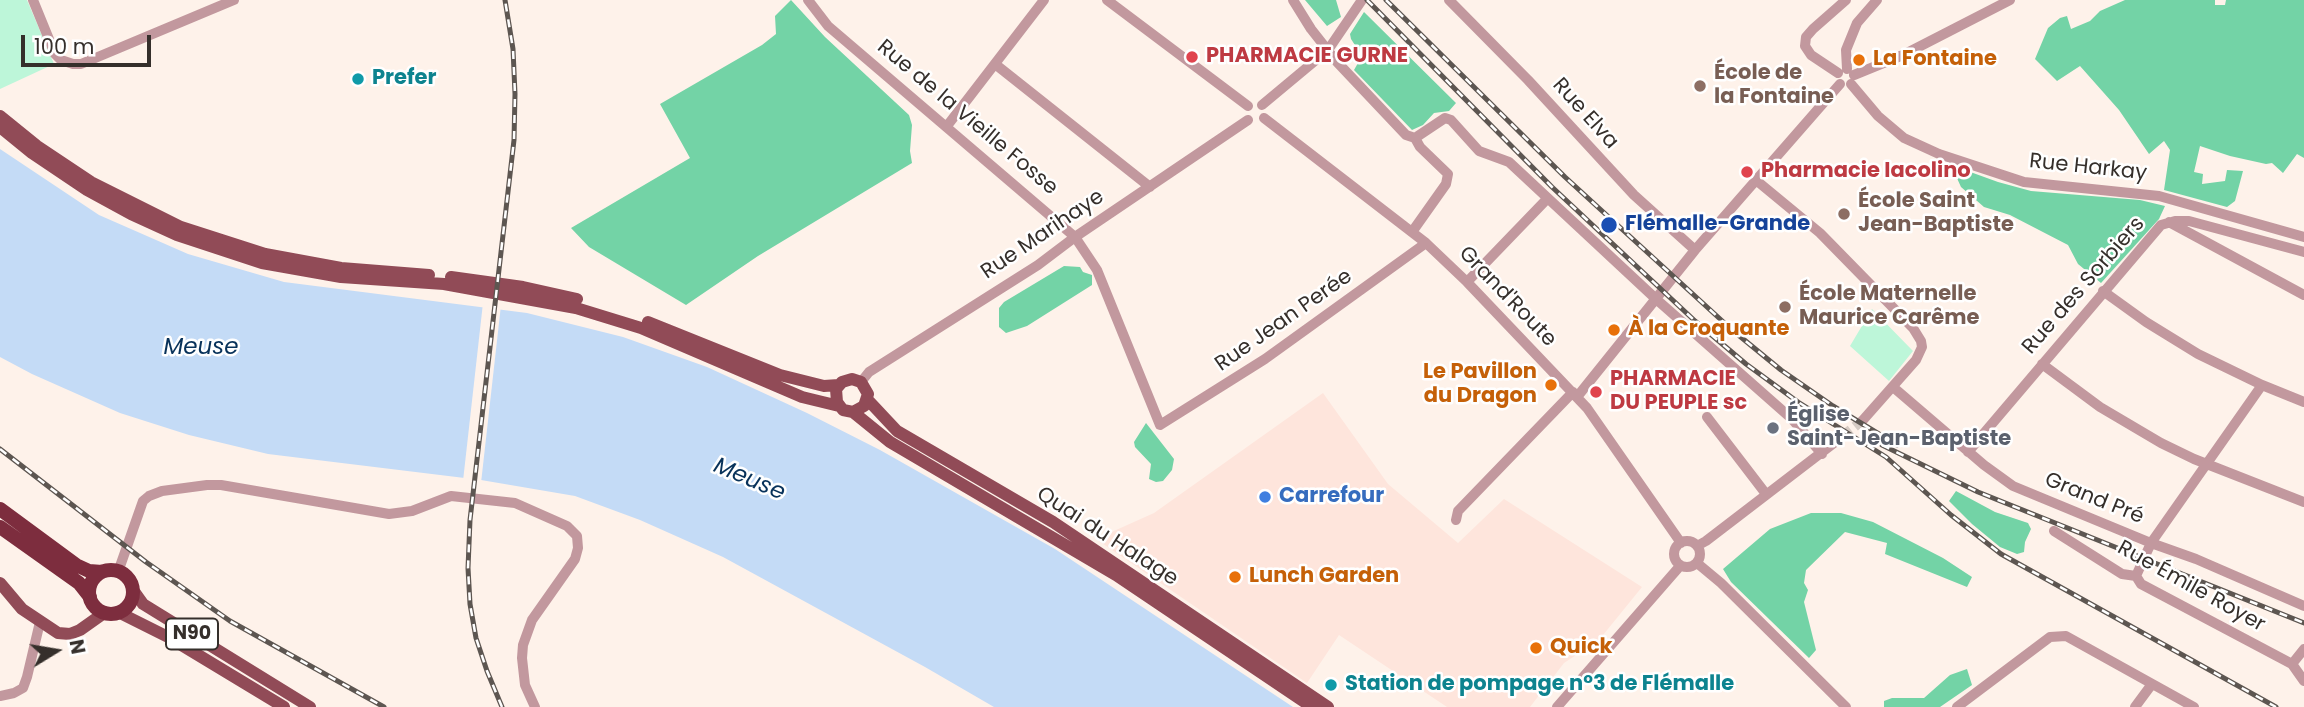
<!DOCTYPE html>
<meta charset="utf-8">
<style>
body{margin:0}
#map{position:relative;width:2304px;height:707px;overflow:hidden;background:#fef2ea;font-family:Poppins,sans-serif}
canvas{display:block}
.north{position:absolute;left:21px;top:616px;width:70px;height:70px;-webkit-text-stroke:5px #fff;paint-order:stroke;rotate:79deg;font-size:19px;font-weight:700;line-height:28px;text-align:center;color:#352f2b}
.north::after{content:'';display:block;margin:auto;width:24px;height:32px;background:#352f2b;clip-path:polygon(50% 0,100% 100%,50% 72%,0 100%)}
.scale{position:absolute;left:21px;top:35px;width:130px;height:32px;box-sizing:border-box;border:4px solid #352f2b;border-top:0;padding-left:9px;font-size:21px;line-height:24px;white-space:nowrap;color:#352f2b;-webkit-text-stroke:5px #fff;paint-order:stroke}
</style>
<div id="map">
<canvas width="2304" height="707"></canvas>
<div class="north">N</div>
<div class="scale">100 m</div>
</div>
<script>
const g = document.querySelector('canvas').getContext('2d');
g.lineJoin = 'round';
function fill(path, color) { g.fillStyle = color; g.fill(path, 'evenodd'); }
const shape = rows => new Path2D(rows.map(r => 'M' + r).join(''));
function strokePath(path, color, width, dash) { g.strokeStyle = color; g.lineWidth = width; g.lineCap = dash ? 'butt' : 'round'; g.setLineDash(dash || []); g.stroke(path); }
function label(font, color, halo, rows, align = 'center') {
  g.font = font + ' Poppins,sans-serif'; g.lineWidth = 5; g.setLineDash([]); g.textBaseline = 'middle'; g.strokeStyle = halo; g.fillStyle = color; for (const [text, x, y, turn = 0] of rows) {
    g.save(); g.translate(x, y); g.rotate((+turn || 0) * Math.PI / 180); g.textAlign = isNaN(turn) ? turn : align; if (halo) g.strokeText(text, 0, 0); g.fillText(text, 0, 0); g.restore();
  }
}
const commercial = shape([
 [1323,393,1388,484,1458,543,1504,499,1642,587,1599,640,1564,663,1530,707,1447,707,1339,635,1307,683,1096,539,1154,513]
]);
const green = shape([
 [0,0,27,0,54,64,0,89],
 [1872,309,1913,351,1889,381,1850,346]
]);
const forest = shape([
 [791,0,825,37,909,115,912,125,910,151,912,163,758,256,686,305,589,247,571,228,690,158,660,104,762,45,776,34,775,16],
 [1305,0,1336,0,1341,17,1327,26],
 [2125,0,2215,0,2215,5,2225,5,2226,0,2304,0,2304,158,2297,154,2283,173,2272,163,2266,164,2230,156,2200,146,2194,172,2203,174,2202,184,2225,181,2227,170,2243,171,2235,201,2227,207,2164,190,2170,150,2164,141,2149,154,2119,110,2080,66,2057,81,2035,59,2048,28,2060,18,2067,16,2071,29,2090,21,2100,11],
 [1364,12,1456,103,1449,111,1434,113,1423,125,1412,130,1354,70,1362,56,1351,39,1350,34],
 [1951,165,1998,182,2031,191,2140,200,2165,206,2159,219,2101,283,2078,264,2068,245,2010,215,1984,207,1961,187],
 [1064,266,1080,267,1083,272,1092,275,1092,285,1027,326,1006,333,999,327,999,308,1004,302],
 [1146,423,1174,459,1172,470,1163,481,1156,482,1149,479,1151,464,1135,447,1134,442],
 [1956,491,1995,512,2028,523,2031,529,2025,542,2024,552,2017,554,2000,547,1972,524,1949,501],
 [1811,513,1841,513,1873,522,1943,558,1972,577,1967,587,1885,554,1887,543,1845,532,1806,570,1804,583,1808,590,1804,602,1816,650,1809,658,1731,582,1723,569,1770,529],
 [1967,669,1972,685,1940,707,1884,707,1884,701,1892,698,1924,698,1950,675]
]);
const water = shape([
 [0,149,99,215,188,254,284,282,527,313,623,337,707,367,807,413,880,450,1055,549,1293,707,994,707,925,667,723,557,640,520,575,496,481,480,268,454,189,435,120,413,32,374,0,357]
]);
const pier = shape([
 [483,303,501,305,481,483,463,481]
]);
const minorTunnel = shape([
 [1843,436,1863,420]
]);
const minor = shape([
 [33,0,55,54,61,60,73,64,81,64,234,0],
 [808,0,828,26,1075,237,1097,270,1160,425,1265,359,1426,243],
 [1107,0,1248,106],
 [1293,0,1311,29,1337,62,1406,135,1415,138,1445,118,1451,120,1479,151,1509,162,1656,299,1792,419,1822,454],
 [1449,0,1528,80,1634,195,1695,250],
 [995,64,1150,187],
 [1847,69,1846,50,1857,23,1877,0],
 [1838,73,1811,55,1805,46,1806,37,1813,29,1846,0],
 [1854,75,1903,55,2010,0],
 [1851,84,1878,116,1904,138,1939,154,2024,182,2159,196,2304,237],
 [1262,105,1328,50,1362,0],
 [1264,118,1426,243,1467,282,1587,408,1681,543],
 [947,126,1044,0],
 [1757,181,1820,233,1913,328,1921,341,1922,347,1916,360,1863,420],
 [2169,222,2304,295],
 [1412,232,1446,184,1448,174,1420,147,1415,138],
 [1467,282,1547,199],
 [2103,291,2146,322,2198,354,2262,385,2304,402],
 [2042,364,2100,407,2161,443,2194,459,2304,502],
 [861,382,869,372,1038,265,1075,237,1248,120],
 [1893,387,1984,465,2013,486,2151,543,2196,559,2304,606],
 [1577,397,1695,250,1840,84],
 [1707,417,1766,494],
 [1968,452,2161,225,2175,221,2189,221,2304,252],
 [1456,520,1458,511,1573,392],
 [2054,531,2122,574,2136,576],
 '1674 554a13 13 0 1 1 26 0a13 13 0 1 1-26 0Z',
 [1697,546,1706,541,1843,436],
 [1697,563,1721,583,1846,707],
 [118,572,143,501,149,496,162,491,207,485,221,485,389,514,412,511,451,496,515,503,567,526,577,536,578,548,575,559,532,620,523,645,522,658,525,685,535,707],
 [2136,576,2151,543,2262,385],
 [2136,576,2141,584,2292,664,2304,681],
 [2292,664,2304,649],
 [0,696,14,693,23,688,27,677,40,622],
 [1557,707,1680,566],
 [1957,707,2050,637,2066,636,2194,707],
 [2135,707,2152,684]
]);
const major = shape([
 [0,116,37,146,91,182,181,227,265,254,341,268,429,275],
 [0,127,32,153,87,190,131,214,177,235,262,263,341,277,444,284,576,308,641,328,802,397,839,406],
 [451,277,523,287,577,299],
 [648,322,780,375,824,386,839,385],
 [867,399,897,431,1053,522,1328,707],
 [853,412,864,406,868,394,861,382,852,379,842,382,836,389,837,402,843,410,853,412,890,442,1116,575,1312,707],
 [0,583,22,609,58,633,70,634,80,630,104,613],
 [133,590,143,604,310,707],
 [120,613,170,638,284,707]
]);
const highway = shape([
 [0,509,76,565,89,571,102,572],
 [0,527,79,583,90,597],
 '89 592a22 22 0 1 1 44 0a22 22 0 1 1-44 0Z'
]);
const rail = shape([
 [1367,0,1552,187,1695,321,1746,364,1798,402,1886,457,1951,515,2001,554,2276,707],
 [1386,0,1565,177,1731,329,1781,370,1833,406,1897,445],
 [1882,445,1978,492,2304,623],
 [0,449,146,562,230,621,384,707],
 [502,707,487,671,476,638,470,604,468,568,470,520,514,140,515,94,513,49,505,0]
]);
const markers = [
 [1192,57,7,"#e0444e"],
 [1859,60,7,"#e8710a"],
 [358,79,7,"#0f9aa8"],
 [1700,86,7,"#8d6e63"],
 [1747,172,7,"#e0444e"],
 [1844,214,7,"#8d6e63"],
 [1609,225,9,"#1a4fb4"],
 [1785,307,7,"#8d6e63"],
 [1614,330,7,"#e8710a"],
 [1551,385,7,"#e8710a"],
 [1596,392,7,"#e0444e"],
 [1773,428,7,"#6b7280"],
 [1265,497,7,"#3f7fe0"],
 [1235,577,7,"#e8710a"],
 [1536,648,7,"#e8710a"],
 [1331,685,7,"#0f9aa8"]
];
const shields = [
 [192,634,52]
];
const shieldNames = [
 ["N90",192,634]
];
const healthNames = [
 ["PHARMACIE GURNE",1206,57],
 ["Pharmacie Iacolino",1761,172],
 ["PHARMACIE",1610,380],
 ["DU PEUPLE sc",1610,404]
];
const foodNames = [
 ["La Fontaine",1873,60],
 ["À la Croquante",1628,330],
 ["Le Pavillon",1537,373,"right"],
 ["du Dragon",1537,397,"right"],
 ["Lunch Garden",1249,577],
 ["Quick",1550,648]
];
const educationNames = [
 ["École de",1714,74],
 ["la Fontaine",1714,98],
 ["École Saint",1858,202],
 ["Jean-Baptiste",1858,226],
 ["École Maternelle",1799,295],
 ["Maurice Carême",1799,319]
];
const cultureNames = [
 ["Prefer",372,79],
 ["Station de pompage n°3 de Flémalle",1345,685]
];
const streetNames = [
 ["Rue Elva",1585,114,48],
 ["Rue de la Vieille Fosse",967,118,40],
 ["Rue Harkay",2088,168,6],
 ["Rue Marihaye",1043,235,-34],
 ["Rue des Sorbiers",2084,286,-49],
 ["Grand'Route",1507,297,46],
 ["Rue Jean Perée",1284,321,-35],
 ["Grand Pré",2094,499,22],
 ["Quai du Halage",1107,537,33],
 ["Rue Émile Royer",2191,587,29]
];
const transitNames = [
 ["Flémalle-Grande",1625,225]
];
const worshipNames = [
 ["Église",1787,416],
 ["Saint-Jean-Baptiste",1787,440]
];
const shopNames = [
 ["Carrefour",1279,497]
];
const waterNames = [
 ["Meuse",201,348],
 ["Meuse",749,480,23]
];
fill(commercial, '#fee5dc');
fill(green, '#bdf6d9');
fill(forest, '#73d3a6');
fill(water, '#c4dbf6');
fill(pier, '#fef2ea');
strokePath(minorTunnel, '#d6cbc4', 10, [10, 5]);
strokePath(minor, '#c2989e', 10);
strokePath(major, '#914b57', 12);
strokePath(highway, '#7d2d3e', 14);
strokePath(rail, '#5d5651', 5);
strokePath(rail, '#fff', 2.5, [8]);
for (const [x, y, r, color] of markers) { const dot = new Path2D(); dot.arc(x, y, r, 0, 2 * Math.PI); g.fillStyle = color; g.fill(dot); strokePath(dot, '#fff', 2.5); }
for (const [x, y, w] of shields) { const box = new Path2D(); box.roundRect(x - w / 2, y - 15.5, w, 31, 5); g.fillStyle = '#fff'; g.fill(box); strokePath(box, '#352f2b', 2); }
label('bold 19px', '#352f2b', null, shieldNames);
label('bold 21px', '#be3a42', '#fff', healthNames, 'left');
label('bold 21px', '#c56008', '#fff', foodNames, 'left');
label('bold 21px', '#785e54', '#fff', educationNames, 'left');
label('bold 21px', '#0d838f', '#fff', cultureNames, 'left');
label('21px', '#352f2b', '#fff', streetNames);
label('bold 21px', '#164399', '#fff', transitNames, 'left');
label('bold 21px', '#5b616d', '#fff', worshipNames, 'left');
label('bold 21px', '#366cbe', '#fff', shopNames, 'left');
label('italic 23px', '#08325a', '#fff', waterNames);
</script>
